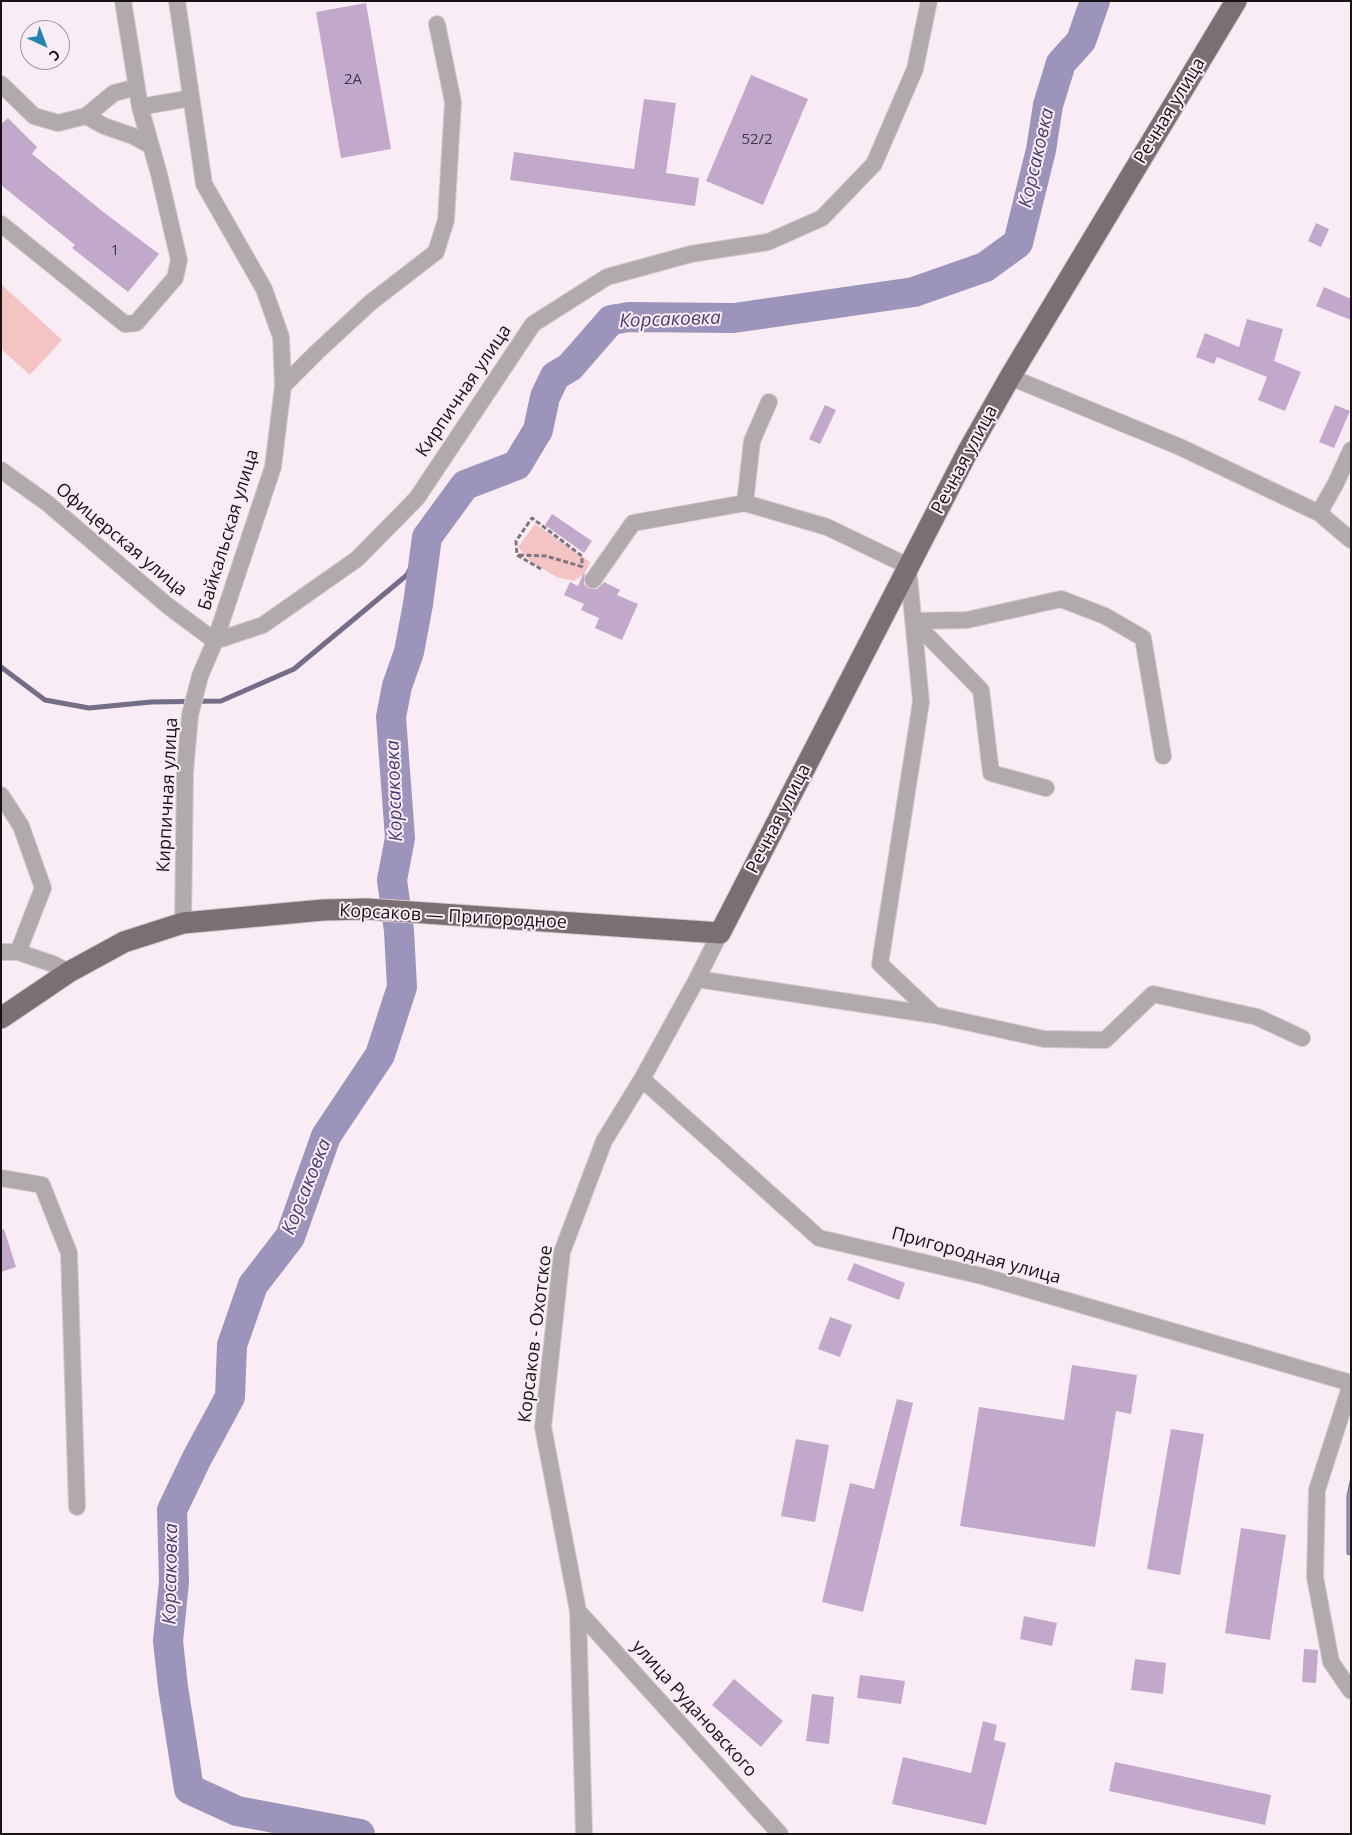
<!DOCTYPE html>
<meta charset="utf-8">
<style>
body{margin:0}
#map{position:relative;width:1352px;height:1835px;overflow:hidden;background:#f9ecf5;font-family:"Open Sans",sans-serif}
canvas{display:block}
.frame{position:absolute;inset:0;border:2px solid #161215;pointer-events:none}
.north{position:absolute;left:20px;top:20px;width:50px;height:50px;box-sizing:border-box;background:#f9ecf5;border:1px solid #9e959b;border-radius:50%;rotate:137deg;font-size:14px;font-weight:700;line-height:20px;text-align:center;color:#161215}
.north::after{content:'';display:block;margin:auto;width:18px;height:22px;background:#2185af;clip-path:polygon(50% 0,100% 100%,50% 72%,0 100%)}
</style>
<div id="map">
<canvas width="1352" height="1835"></canvas>
<div class="frame"></div>
<div class="north">С</div>
</div>
<script>
const g = document.querySelector('canvas').getContext('2d');
g.lineJoin = 'round';
function fill(path, color) { g.fillStyle = color; g.fill(path, 'evenodd'); }
const shape = rows => new Path2D(rows.map(r => 'M' + r).join(''));
function strokePath(path, color, width, dash) { g.strokeStyle = color; g.lineWidth = width; g.lineCap = dash ? 'butt' : 'round'; g.setLineDash(dash || []); g.stroke(path); }
function label(font, color, halo, rows, align = 'center') {
  g.font = font + ' "Open Sans",sans-serif'; g.lineWidth = 4; g.setLineDash([]); g.textBaseline = 'middle'; g.strokeStyle = halo; g.fillStyle = color; for (const [text, x, y, turn = 0] of rows) {
    g.save(); g.translate(x, y); g.rotate((+turn || 0) * Math.PI / 180); g.textAlign = isNaN(turn) ? turn : align; if (halo) g.strokeText(text, 0, 0); g.fillText(text, 0, 0); g.restore();
  }
}
const green = shape([
 [1,284,62,340,30,375,1,349],
 [535,524,590,562,585,573,574,581,557,577,531,562,518,547]
]);
const water = shape([
 [1351,1477,1351,1555,1347,1554,1347,1496,1351,1477]
]);
const stream = shape([
 [1,667,45,700,89,708,151,702,221,701,294,669,407,575,427,537]
]);
const river = shape([
 [360,1834,237,1811,189,1789,173,1687,168,1641,174,1582,172,1510,197,1458,230,1397,232,1345,253,1285,290,1237,326,1136,380,1055,402,987,399,931,392,880,400,838,391,717,397,686,409,652,418,604,427,537,465,485,517,465,538,430,545,397,555,376,570,367,611,320,629,317,734,318,914,292,985,267,1018,243,1041,150,1048,105,1061,63,1081,41,1095,1]
]);
const building = shape([
 [366,3,391,149,341,158,316,12],
 [751,75,808,99,763,205,706,181],
 [644,99,676,103,666,173,699,178,695,206,510,180,514,152,634,169],
 [8,118,37,147,32,154,102,211,159,254,128,292,72,248,75,245,1,185,1,124],
 [1316,223,1329,229,1321,247,1308,241],
 [1324,287,1351,299,1351,320,1316,306],
 [1247,319,1283,329,1274,361,1301,372,1285,411,1258,400,1267,377,1217,357,1214,364,1196,357,1205,333,1239,347],
 [825,405,836,410,820,444,809,439],
 [1335,405,1350,411,1334,448,1319,442],
 [552,514,592,541,584,553,545,525],
 [583,574,585,574,584,584,588,588,597,589,604,582,620,590,617,595,638,604,622,640,595,628,599,618,581,610,584,604,564,595,570,582,578,586],
 [4,1229,16,1267,1,1272,1,1230],
 [854,1263,905,1283,899,1300,847,1280],
 [830,1317,852,1325,840,1357,818,1349],
 [1072,1365,1137,1375,1131,1414,1116,1411,1095,1547,960,1526,979,1407,1064,1420],
 [897,1399,913,1403,863,1612,822,1602,850,1483,874,1489],
 [1171,1429,1204,1434,1180,1575,1147,1569],
 [796,1439,829,1445,815,1522,781,1516],
 [1241,1528,1286,1535,1270,1640,1225,1633],
 [1024,1616,1057,1623,1052,1646,1020,1639],
 [1304,1649,1318,1650,1316,1683,1302,1682],
 [1135,1659,1166,1663,1163,1694,1131,1690],
 [860,1675,905,1681,901,1704,857,1698],
 [734,1679,783,1721,761,1747,712,1705],
 [812,1694,834,1697,829,1744,806,1741],
 [983,1721,997,1725,994,1740,1006,1743,986,1825,892,1804,903,1757,971,1773],
 [1115,1762,1271,1795,1265,1825,1109,1791]
]);
const path = shape([
 [519,555,546,556,583,567],
 [541,569,517,555,516,541,532,518,582,556,582,567]
]);
const minor = shape([
 [123,1,140,107,191,98],
 [177,1,204,184,264,289,281,337,283,386,273,467,215,641,200,676,190,715,185,772,183,923],
 [1,84,34,116,58,123,86,116,114,93,137,87],
 [86,116,104,126,133,136,151,146],
 [1,224,125,324,136,323,175,278,179,260,159,174,140,107],
 [1010,377,1180,447,1319,513,1351,540],
 [283,386,317,352,370,303,436,252,446,220,453,102,437,24],
 [1,470,47,503,168,606,215,641],
 [745,503,752,441,769,402],
 [1319,513,1336,483,1351,450],
 [593,580,633,523,745,503,827,527,908,566,921,702,880,964,934,1015],
 [913,621,967,620,1061,599,1105,616,1143,638,1163,756],
 [913,621,981,690,991,773,1046,788],
 [215,641,263,625,357,559,417,498,533,324,607,277,691,254,768,242,822,218,874,164,915,69,929,1],
 [1,795,21,826,43,888,18,952],
 [1,952,18,952,53,964,69,972],
 [697,979,934,1015,1044,1039,1105,1040,1153,994,1257,1017,1302,1038],
 [642,1079,819,1238,982,1276,1351,1383],
 [1,1178,42,1185,69,1253,77,1507],
 [1351,1384,1317,1490,1315,1577,1331,1662,1351,1691],
 [578,1611,780,1834],
 [584,1834,578,1611,543,1427,562,1252,604,1141,642,1079,697,979,720,933]
]);
const major = shape([
 [1,1018,69,972,124,942,183,923,323,910,367,909,720,933,967,453,1010,377,1236,1]
]);
const numberNames = [
 ["2А",353,80],
 ["52/2",757,140],
 ["1",115,251]
];
const streetNames = [
 ["Речная улица",1170,111,-59],
 ["Кирпичная улица",464,391,-56],
 ["Речная улица",965,460,-62],
 ["Байкальская улица",229,530,-73],
 ["Офицерская улица",121,540,40],
 ["Кирпичная улица",168,795,-87],
 ["Речная улица",779,819,-63],
 ["Корсаков — Пригородное",453,917,3],
 ["Пригородная улица",976,1256,15],
 ["Корсаков - Охотское",536,1334,-83],
 ["улица Рудановского",694,1709,48]
];
const waterNames = [
 ["Корсаковка",1037,158,-77],
 ["Корсаковка",670,320,-2],
 ["Корсаковка",395,791,-92],
 ["Корсаковка",307,1187,-68],
 ["Корсаковка",171,1574,-89]
];
fill(green, '#f4c4c4');
fill(water, '#9c94ba');
strokePath(water, '#746d88', 1);
strokePath(stream, '#746d88', 5);
strokePath(river, '#9c94ba', 30);
fill(building, '#c2a9cc');
strokePath(minor, '#d5c9d1', 18);
strokePath(major, '#d5c9d1', 23);
strokePath(path, '#7e767c', 3, [5, 2.5]);
strokePath(minor, '#b0aaac', 16);
strokePath(major, '#7b6f73', 21);
label('15px', '#413843', null, numberNames);
label('18px', '#161215', '#f9ecf5', streetNames);
label('italic 19px', '#4a3c6f', '#f9ecf5', waterNames);
</script>
